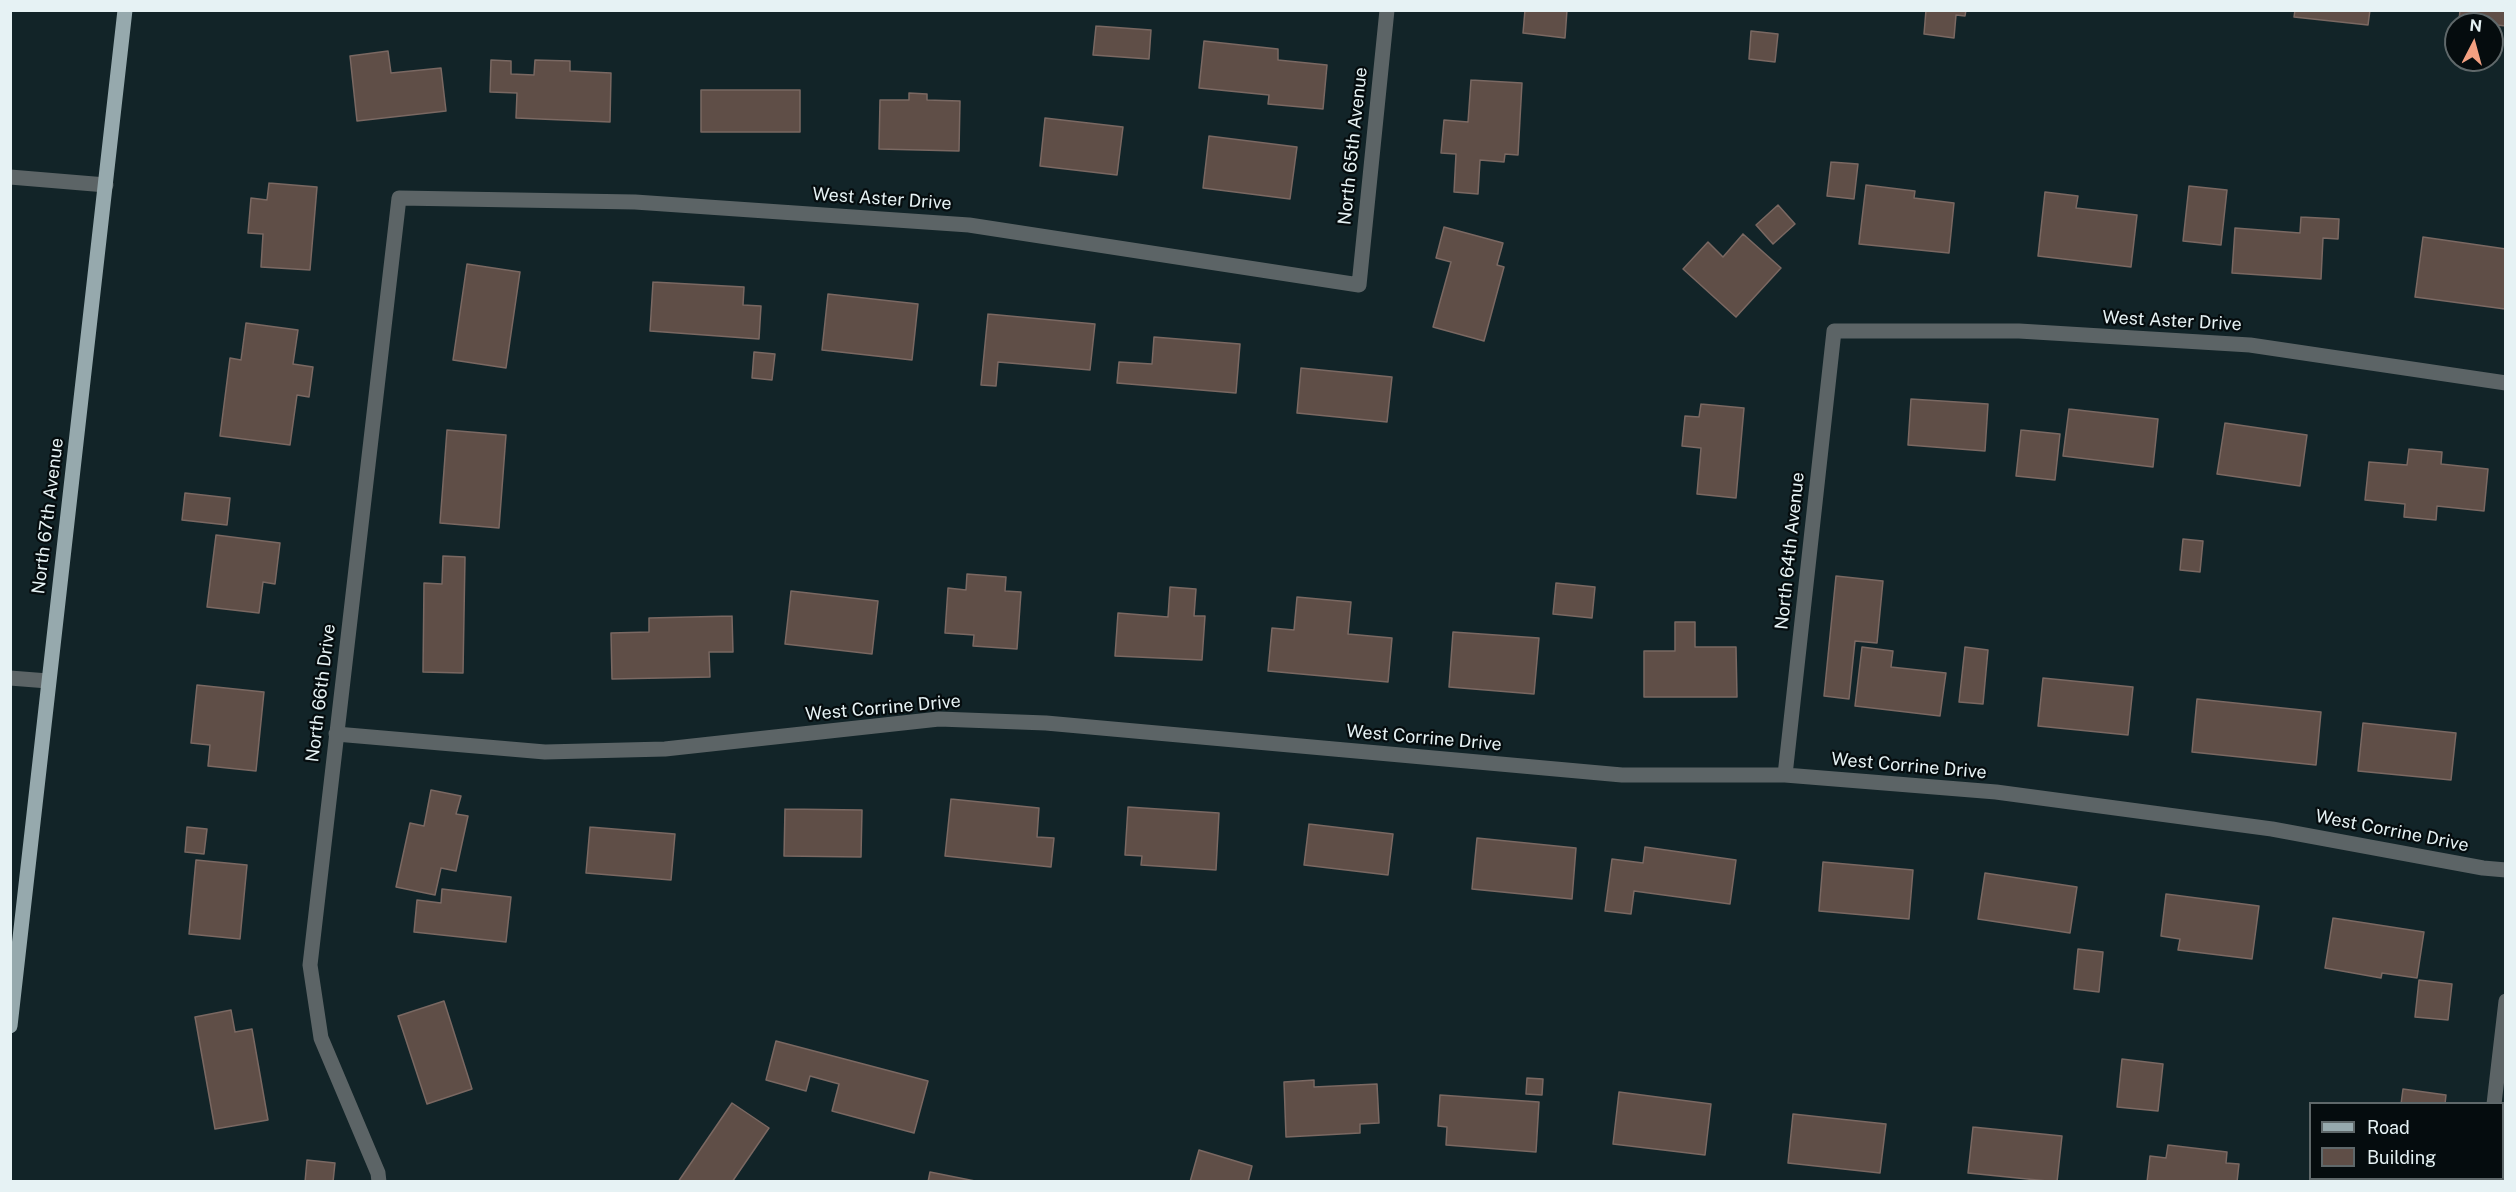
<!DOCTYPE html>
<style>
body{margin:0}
#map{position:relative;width:2516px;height:1192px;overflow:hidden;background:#122428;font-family:"Public Sans",sans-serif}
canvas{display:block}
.frame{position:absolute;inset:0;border:12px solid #e6f2f4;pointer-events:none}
.legend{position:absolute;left:2309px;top:1102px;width:195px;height:78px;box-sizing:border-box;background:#050c0e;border:2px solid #5f686a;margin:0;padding:8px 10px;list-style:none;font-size:18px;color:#e6f2f4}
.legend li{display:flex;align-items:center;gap:12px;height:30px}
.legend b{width:30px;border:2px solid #5f686a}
.north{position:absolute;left:2444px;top:12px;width:60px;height:60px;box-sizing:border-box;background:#050c0e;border:2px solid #5f686a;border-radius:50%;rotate:6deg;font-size:16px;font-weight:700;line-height:24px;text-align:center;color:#e6f2f4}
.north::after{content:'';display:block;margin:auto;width:21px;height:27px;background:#f3a081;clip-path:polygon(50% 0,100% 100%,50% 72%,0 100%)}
</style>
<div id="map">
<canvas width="2516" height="1192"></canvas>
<div class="frame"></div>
<ul class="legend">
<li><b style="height:8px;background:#96a9ad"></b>Road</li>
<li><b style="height:16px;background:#5f4e47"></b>Building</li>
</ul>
<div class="north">N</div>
</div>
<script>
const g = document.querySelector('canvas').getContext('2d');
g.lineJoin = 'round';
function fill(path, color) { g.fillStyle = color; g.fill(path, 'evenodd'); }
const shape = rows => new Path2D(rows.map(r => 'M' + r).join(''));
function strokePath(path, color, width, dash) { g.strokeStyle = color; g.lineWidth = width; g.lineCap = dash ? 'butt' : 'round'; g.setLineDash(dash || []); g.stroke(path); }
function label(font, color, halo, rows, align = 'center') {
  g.font = font + ' "Public Sans",sans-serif'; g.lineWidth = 4.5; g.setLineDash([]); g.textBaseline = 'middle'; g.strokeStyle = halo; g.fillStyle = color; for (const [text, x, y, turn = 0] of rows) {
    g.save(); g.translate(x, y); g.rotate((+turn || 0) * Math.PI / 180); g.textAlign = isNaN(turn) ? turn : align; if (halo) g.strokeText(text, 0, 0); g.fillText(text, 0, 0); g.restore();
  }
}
const building = shape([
 [1525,10,1567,10,1565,38,1523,33,1525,10],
 [1926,10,1966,10,1965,16,1956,15,1954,38,1924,34,1926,10],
 [2295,10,2370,10,2368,25,2294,17,2295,10],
 [2460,10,2506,10,2506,26,2459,21,2460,10],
 [1096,26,1151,30,1149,59,1093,55,1096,26],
 [1751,31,1778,34,1775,62,1749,59,1751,31],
 [1204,41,1278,49,1278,60,1327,65,1323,109,1268,104,1269,95,1199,88,1204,41],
 [388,51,391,73,441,68,446,111,357,121,350,56,388,51],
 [491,60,511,61,511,74,534,75,535,60,570,61,570,71,611,73,610,122,516,118,517,93,490,92,491,60],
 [1471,80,1522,83,1518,155,1505,154,1504,162,1480,160,1478,194,1454,192,1456,154,1441,153,1444,120,1468,122,1471,80],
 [701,90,800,90,800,132,701,132,701,90],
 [909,93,927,94,927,100,960,101,959,151,879,149,880,100,909,100,909,93],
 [1045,118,1123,127,1117,175,1040,166,1045,118],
 [1209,136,1297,147,1290,199,1203,188,1209,136],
 [1831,162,1858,164,1854,199,1827,196,1831,162],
 [269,183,317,187,310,270,261,267,263,234,248,233,251,198,267,200,269,183],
 [1866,185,1915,191,1914,198,1954,203,1949,253,1859,244,1866,185],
 [2189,186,2227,190,2221,245,2183,241,2189,186],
 [2045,192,2078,196,2076,208,2137,215,2131,267,2038,256,2045,192],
 [1778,205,1795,224,1773,244,1756,225,1778,205],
 [2301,217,2339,219,2338,239,2323,238,2321,279,2232,273,2235,228,2300,233,2301,217],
 [1444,227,1503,243,1497,265,1504,267,1484,341,1433,327,1451,262,1436,258,1444,227],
 [1743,234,1781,268,1736,317,1683,269,1708,242,1723,257,1743,234],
 [2423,237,2506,249,2505,309,2415,297,2423,237],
 [467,264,520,272,506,368,453,360,467,264],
 [653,282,744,287,743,305,761,306,759,339,650,331,653,282],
 [828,294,918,304,912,360,822,350,828,294],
 [988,314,1095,324,1090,370,998,362,996,386,981,385,988,314],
 [246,323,298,330,293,364,313,367,309,397,297,395,290,445,220,436,230,358,241,360,246,323],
 [1154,337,1240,344,1236,393,1117,383,1119,362,1152,364,1154,337],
 [754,352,775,354,772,380,752,378,754,352],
 [1301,368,1392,377,1387,422,1297,413,1301,368],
 [1911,399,1988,404,1985,451,1908,445,1911,399],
 [1701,404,1744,408,1736,498,1697,494,1701,448,1682,446,1685,416,1699,417,1701,404],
 [2069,409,2158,419,2153,467,2063,456,2069,409],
 [2225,423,2307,435,2300,486,2217,474,2225,423],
 [447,430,506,435,499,528,440,523,447,430],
 [2021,430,2060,434,2055,480,2016,476,2021,430],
 [2409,449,2442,452,2441,464,2488,469,2484,511,2437,506,2436,520,2404,517,2405,504,2365,500,2369,462,2407,465,2409,449],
 [185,493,230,498,227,525,182,520,185,493],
 [216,535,280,543,275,584,263,582,259,613,207,607,216,535],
 [2183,539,2203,541,2200,572,2180,570,2183,539],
 [443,556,465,557,463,673,423,672,424,583,442,584,443,556],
 [967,574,1006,577,1005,591,1021,592,1017,649,973,646,974,635,945,633,948,588,966,590,967,574],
 [1836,576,1883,581,1877,643,1855,641,1849,699,1824,696,1836,576],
 [1556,583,1595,587,1592,618,1553,614,1556,583],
 [1170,587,1196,589,1194,616,1205,616,1202,660,1115,656,1118,613,1168,617,1170,587],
 [791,591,878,601,872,654,785,644,791,591],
 [1297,597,1351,602,1348,634,1392,638,1388,682,1268,671,1272,628,1294,630,1297,597],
 [732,616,733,652,709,652,710,677,612,679,611,633,649,632,649,618,732,616],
 [1675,622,1695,622,1695,647,1736,647,1737,697,1644,697,1644,651,1675,651,1675,622],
 [1453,632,1539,638,1534,694,1449,687,1453,632],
 [1862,647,1893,651,1891,667,1946,673,1940,716,1855,706,1862,647],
 [1965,647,1988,650,1983,704,1959,702,1965,647],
 [2043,678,2133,687,2128,735,2038,726,2043,678],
 [197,685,264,692,256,771,208,766,210,745,191,743,197,685],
 [2197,699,2321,712,2316,765,2192,752,2197,699],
 [2363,723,2456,733,2451,780,2358,771,2363,723],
 [431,790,461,796,456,814,468,816,456,871,441,868,435,895,396,887,410,823,424,826,431,790],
 [951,799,1039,808,1037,837,1054,838,1051,867,945,856,951,799],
 [1128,807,1219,813,1216,870,1141,865,1142,856,1125,855,1128,807],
 [785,809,862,810,861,857,784,856,785,809],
 [1309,824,1393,834,1388,875,1304,865,1309,824],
 [187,827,207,829,204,854,185,852,187,827],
 [590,827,675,834,671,880,586,873,590,827],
 [1477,838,1576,848,1572,899,1472,889,1477,838],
 [1645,847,1736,860,1730,904,1634,891,1631,914,1605,911,1612,859,1643,863,1645,847],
 [196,860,247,865,240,939,189,934,196,860],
 [1823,862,1913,870,1909,919,1819,911,1823,862],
 [1985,873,2077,887,2070,933,1978,919,1985,873],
 [442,889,511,897,506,942,414,932,417,900,441,903,442,889],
 [2166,894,2259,906,2252,959,2178,950,2180,939,2161,936,2166,894],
 [2333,918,2424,932,2417,978,2382,973,2381,978,2325,968,2333,918],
 [2078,949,2103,952,2099,992,2074,989,2078,949],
 [2419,980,2452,984,2448,1020,2415,1017,2419,980],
 [444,1001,472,1089,427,1104,398,1016,444,1001],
 [231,1010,235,1032,252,1029,268,1120,215,1129,195,1017,231,1010],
 [776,1041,928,1081,914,1133,832,1111,839,1084,810,1076,806,1091,766,1080,776,1041],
 [2122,1059,2163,1064,2158,1111,2117,1107,2122,1059],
 [1527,1078,1543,1079,1542,1095,1526,1094,1527,1078],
 [1314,1080,1314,1087,1377,1084,1379,1123,1360,1124,1360,1133,1286,1137,1284,1082,1314,1080],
 [2403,1089,2446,1095,2445,1104,2401,1104,2403,1089],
 [1619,1092,1711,1104,1705,1155,1613,1144,1619,1092],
 [1440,1095,1539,1102,1536,1152,1446,1145,1447,1127,1438,1126,1440,1095],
 [732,1103,769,1128,732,1182,678,1182,732,1103],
 [1793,1114,1886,1124,1880,1173,1788,1163,1793,1114],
 [1973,1127,2062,1136,2057,1182,1968,1173,1973,1127],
 [2168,1145,2227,1152,2226,1163,2239,1164,2237,1182,2147,1182,2150,1156,2166,1158,2168,1145],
 [1199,1150,1252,1166,1248,1182,1190,1182,1199,1150],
 [307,1160,335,1163,333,1182,305,1182,307,1160],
 [930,1172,980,1182,928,1182,930,1172],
 [2313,1178,2366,1178,2375,1182,2313,1182,2313,1178]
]);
const minor = shape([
 [10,177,106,185],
 [10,678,48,681],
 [336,734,545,752,665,749,939,719,1046,723,1622,775,1785,775,1996,792,2272,829,2483,868,2506,870],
 [1785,775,1834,331,2019,331,2250,345,2506,383],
 [2494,1104,2506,1001],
 [379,1182,378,1173,321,1038,310,965,399,198,635,202,969,225,1359,285,1387,10],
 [2484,1182,2485,1178]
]);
const major = shape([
 [10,1026,125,10]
]);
const streetNames = [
 ["North 65th Avenue",1353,146,-84],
 ["West Aster Drive",882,199,4],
 ["West Aster Drive",2172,321,3],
 ["North 67th Avenue",48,516,-83],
 ["North 64th Avenue",1790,551,-84],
 ["North 66th Drive",321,693,-83],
 ["West Corrine Drive",883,708,-5],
 ["West Corrine Drive",1424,738,5],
 ["West Corrine Drive",1909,766,5],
 ["West Corrine Drive",2392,831,11]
];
fill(building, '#5f4e47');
strokePath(building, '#7a6862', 1.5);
strokePath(minor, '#5c6466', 15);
strokePath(major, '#96a9ad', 15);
label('18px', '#e6f2f4', '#050c0e', streetNames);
</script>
